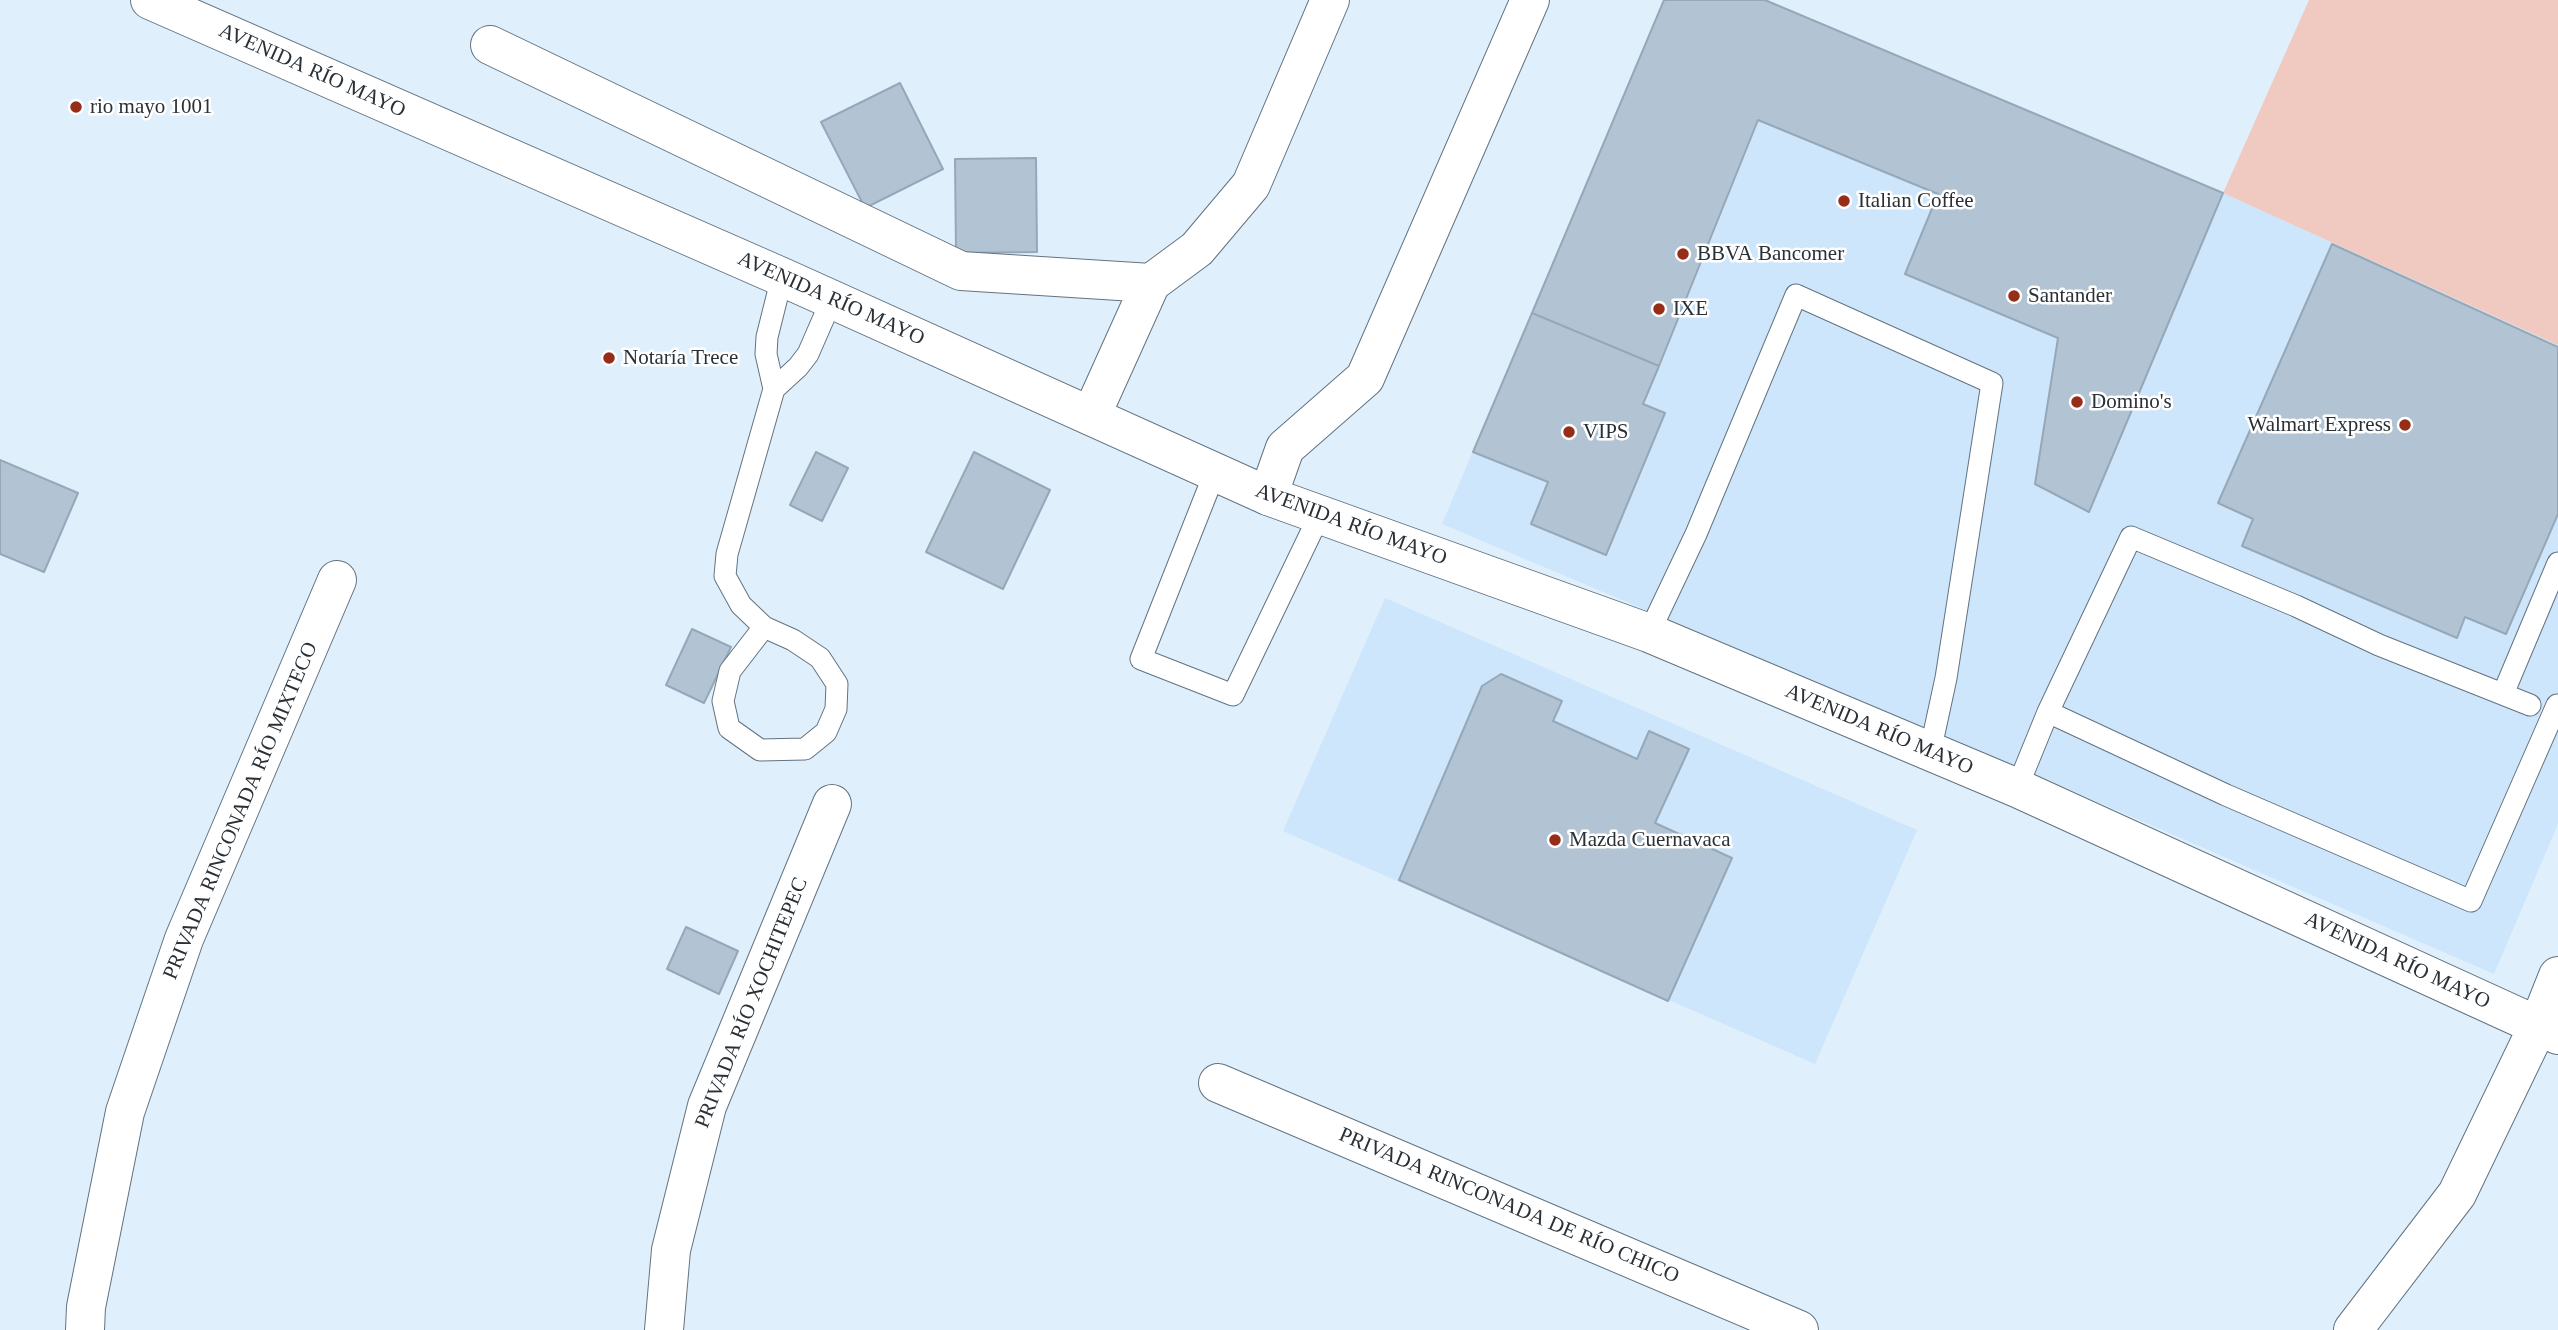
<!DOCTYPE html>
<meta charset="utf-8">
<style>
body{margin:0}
canvas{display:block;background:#dfeffc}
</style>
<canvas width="2558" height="1330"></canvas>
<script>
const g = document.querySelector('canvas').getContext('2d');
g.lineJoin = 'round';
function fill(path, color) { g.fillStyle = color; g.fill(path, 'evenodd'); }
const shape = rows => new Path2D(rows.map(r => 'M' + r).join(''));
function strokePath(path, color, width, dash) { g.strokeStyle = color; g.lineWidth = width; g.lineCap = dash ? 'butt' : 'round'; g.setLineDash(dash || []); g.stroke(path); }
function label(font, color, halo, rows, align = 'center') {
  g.font = font + ' Georgia,serif'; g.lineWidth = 5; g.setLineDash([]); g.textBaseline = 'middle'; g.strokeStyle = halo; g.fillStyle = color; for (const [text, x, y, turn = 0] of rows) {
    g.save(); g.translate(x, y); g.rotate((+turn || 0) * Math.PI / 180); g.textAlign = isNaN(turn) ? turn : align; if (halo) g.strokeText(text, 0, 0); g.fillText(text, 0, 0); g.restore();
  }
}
const built = shape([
 [1664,0,1765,0,2223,193,2558,345,2558,824,2494,974,1987,754,1442,524],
 [1385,598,1917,830,1815,1064,1283,831]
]);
const green = shape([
 [2309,0,2558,0,2558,345,2223,193]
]);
const building = shape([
 [1664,0,1765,0,2223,193,2089,512,2035,484,2058,338,1905,274,1938,194,1758,120,1659,366,1532,313,1664,0],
 [900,83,943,169,865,208,821,122,900,83],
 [1036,158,1037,252,956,253,955,159,1036,158],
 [2332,244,2558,347,2558,514,2506,634,2465,617,2457,638,2242,546,2253,519,2218,503,2332,244],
 [1532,313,1659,366,1643,404,1665,413,1606,555,1531,524,1548,482,1473,452,1532,313],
 [816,452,848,468,822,521,790,505,816,452],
 [974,452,1050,490,1003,589,926,552,974,452],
 [0,460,78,493,44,572,0,554,0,460],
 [692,629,731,647,704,703,666,685,692,629],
 [1501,674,1562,701,1553,721,1637,759,1649,731,1689,749,1655,823,1732,858,1668,1001,1399,880,1482,686,1501,674],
 [686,927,738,951,719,994,667,969,686,927]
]);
const service = shape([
 [774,389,798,367,808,354,832,299],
 [1215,472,1141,659,1233,695,1320,514],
 [764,627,730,671,723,701,729,728,760,750,805,749,826,732,836,709,837,684,820,658,793,640,764,627,741,605,725,576,727,554,774,389,766,354,767,337,782,277],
 [1649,633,1696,534,1796,295,1992,383,1946,678,1930,752],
 [2503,694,2558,563],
 [2048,712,2226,795,2471,901,2557,705],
 [2017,788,2048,712,2131,537,2296,606,2379,645,2530,705]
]);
const minor = shape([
 [490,45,961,271,1151,283],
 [1091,416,1151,283,1197,249,1251,185,1330,0],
 [1268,496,1285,448,1365,378,1530,0],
 [1218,1083,1799,1330],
 [85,1330,86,1307,125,1112,184,939,337,580],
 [664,1330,671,1250,707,1106,832,804],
 [2353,1330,2457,1194,2538,1026,2558,976]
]);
const tertiary = shape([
 [150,0,782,277,1268,496,1649,633,2017,788,2558,1035]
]);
const markers = [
 [76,107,7,"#962d19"],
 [1844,201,7,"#962d19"],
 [1683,254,7,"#962d19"],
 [2014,296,7,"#962d19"],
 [1659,309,7,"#962d19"],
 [609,358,7,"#962d19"],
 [2077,402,7,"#962d19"],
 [2405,425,7,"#962d19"],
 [1569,432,7,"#962d19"],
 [1555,840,7,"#962d19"]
];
const streetNames = [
 ["AVENIDA RÍO MAYO",312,71,24],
 ["AVENIDA RÍO MAYO",831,299,24],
 ["AVENIDA RÍO MAYO",1351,525,20],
 ["AVENIDA RÍO MAYO",1879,730,23],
 ["PRIVADA RINCONADA RÍO MIXTECO",241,811,-67],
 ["AVENIDA RÍO MAYO",2397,961,25],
 ["PRIVADA RÍO XOCHITEPEC",752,1003,-68],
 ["PRIVADA RINCONADA DE RÍO CHICO",1509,1206,23]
];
const poiNames = [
 ["rio mayo 1001",90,107],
 ["Italian Coffee",1858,201],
 ["BBVA Bancomer",1697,254],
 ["Santander",2028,296],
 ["IXE",1673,309],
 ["Notaría Trece",623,358],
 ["Domino's",2091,402],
 ["Walmart Express",2391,425,"right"],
 ["VIPS",1583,432],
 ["Mazda Cuernavaca",1569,840]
];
fill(built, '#cde6fc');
fill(green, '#f0cac1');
fill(building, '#b2c4d4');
strokePath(building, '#96a8b8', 2);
strokePath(service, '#627381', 23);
strokePath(minor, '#627381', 40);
strokePath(tertiary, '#627381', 40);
strokePath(service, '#fff', 21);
strokePath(minor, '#fff', 38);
strokePath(tertiary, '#fff', 38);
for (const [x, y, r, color] of markers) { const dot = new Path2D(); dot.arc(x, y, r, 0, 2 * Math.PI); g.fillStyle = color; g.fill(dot); strokePath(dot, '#fff', 2.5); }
label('21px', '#293036', '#fff', streetNames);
label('21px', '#293036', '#fff', poiNames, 'left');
</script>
